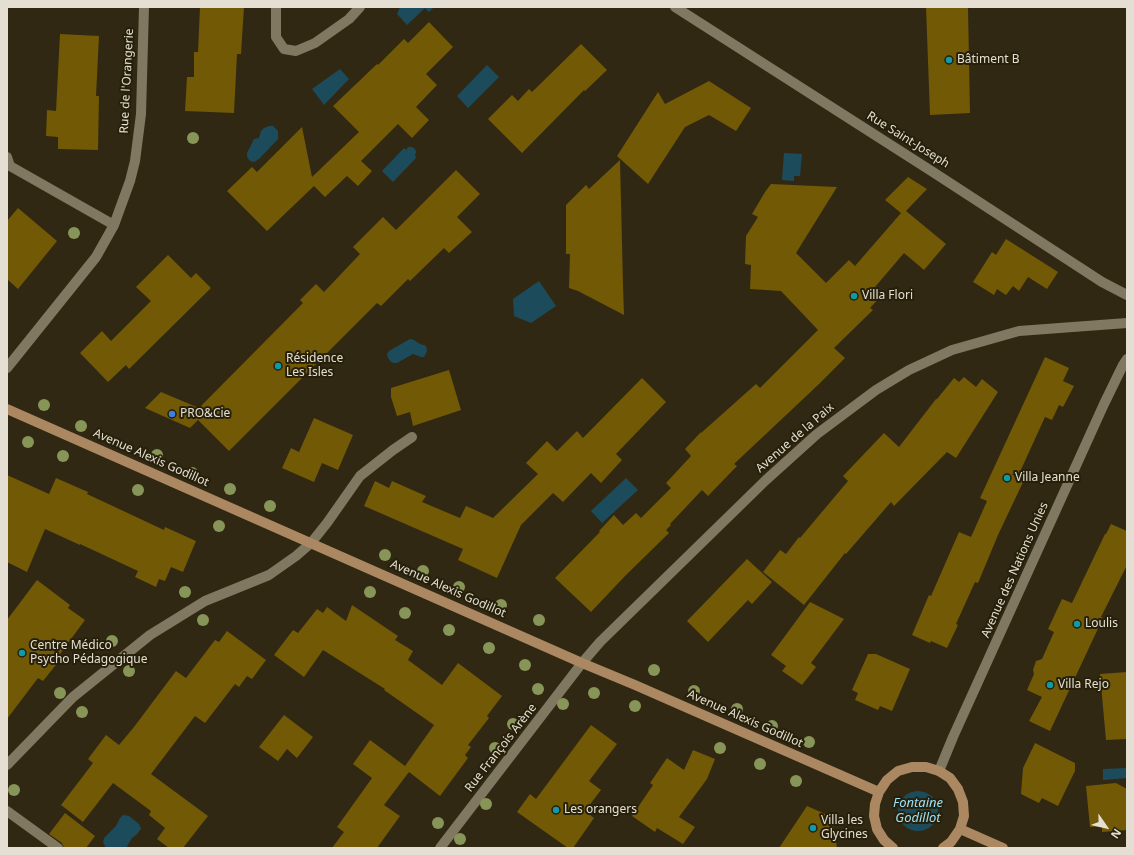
<!DOCTYPE html>
<meta charset="utf-8">
<style>
body{margin:0}
#map{position:relative;width:1134px;height:855px;overflow:hidden;background:#302813;font-family:"Noto Sans",sans-serif}
canvas{display:block}
.frame{position:absolute;inset:0;border:8px solid #e4dfd2;pointer-events:none}
.north{position:absolute;left:1086px;top:807px;width:40px;height:40px;-webkit-text-stroke:3px #261f09;paint-order:stroke;rotate:124deg;font-size:11px;font-weight:700;line-height:16px;text-align:center;color:#e4dfd2}
.north::after{content:'';display:block;margin:auto;width:14px;height:18px;background:#e4dfd2;clip-path:polygon(50% 0,100% 100%,50% 72%,0 100%)}
</style>
<div id="map">
<canvas width="1134" height="855"></canvas>
<div class="frame"></div>
<div class="north">N</div>
</div>
<script>
const g = document.querySelector('canvas').getContext('2d');
g.lineJoin = 'round';
function fill(path, color) { g.fillStyle = color; g.fill(path, 'evenodd'); }
const shape = rows => new Path2D(rows.map(r => 'M' + r).join(''));
function strokePath(path, color, width, dash) { g.strokeStyle = color; g.lineWidth = width; g.lineCap = dash ? 'butt' : 'round'; g.setLineDash(dash || []); g.stroke(path); }
function label(font, color, halo, rows, align = 'center') {
  g.font = font + ' "Noto Sans",sans-serif'; g.lineWidth = 4; g.setLineDash([]); g.textBaseline = 'middle'; g.strokeStyle = halo; g.fillStyle = color; for (const [text, x, y, turn = 0] of rows) {
    g.save(); g.translate(x, y); g.rotate((+turn || 0) * Math.PI / 180); g.textAlign = isNaN(turn) ? turn : align; if (halo) g.strokeText(text, 0, 0); g.fillText(text, 0, 0); g.restore();
  }
}
const water = shape([
 [400,7,432,7,433,8,429,12,425,8,407,25,397,14],
 [487,65,499,77,468,108,457,96],
 [340,69,349,79,324,105,312,89],
 [269,126,273,126,278,131,278,139,260,158,256,161,253,162,249,160,247,156,247,153,254,139,259,138,261,131,264,128],
 [408,147,412,147,415,149,416,152,415,155,416,158,393,182,382,171,404,148,406,150],
 [784,153,802,154,800,176,794,176,794,181,782,180],
 [539,281,556,306,531,323,514,316,513,299],
 [410,339,414,340,420,344,426,346,427,351,424,357,421,357,413,354,397,363,394,363,391,362,388,358,387,354,389,351],
 [626,478,638,490,602,523,591,511],
 [1127,768,1127,778,1103,780,1103,769],
 '898 811a20 20 0 1 1 40 0a20 20 0 1 1-40 0Z',
 [123,815,129,816,139,824,141,829,137,834,132,838,126,848,106,848,103,842,104,838,116,826,120,818]
]);
const building = shape([
 [200,7,244,7,241,54,237,54,234,113,185,111,187,77,194,77,194,52,198,52],
 [926,7,968,7,970,113,930,115],
 [429,22,453,47,426,74,437,85,416,107,429,120,412,138,398,124,361,161,372,171,358,186,347,176,325,197,314,186,267,231,227,191,252,167,257,172,302,127,312,177,359,132,333,106,377,64,378,65,404,39,408,43],
 [60,34,99,36,96,96,99,96,98,150,58,149,58,137,46,136,47,110,56,111],
 [581,44,607,70,585,91,584,90,522,153,488,119,512,95,518,101,529,89,532,92],
 [709,81,751,108,736,131,709,115,685,127,648,184,617,156,658,92,665,104],
 [620,160,623,285,624,315,578,291,569,288,570,254,566,254,566,205,586,185,589,189],
 [456,170,480,194,457,217,472,232,449,253,444,248,410,281,408,279,381,306,377,303,229,451,198,420,190,428,145,408,161,392,199,408,303,303,300,300,316,284,324,292,360,254,353,247,383,217,396,230],
 [908,177,927,189,906,211,946,244,924,270,904,253,875,287,883,294,870,308,873,310,834,348,845,358,818,385,734,464,737,466,708,496,702,490,670,524,671,525,666,530,669,533,625,576,591,612,555,578,600,532,599,531,614,515,623,525,636,513,641,518,671,488,666,483,691,456,685,449,701,432,701,433,756,384,760,388,818,330,781,291,750,289,751,265,745,264,746,236,758,217,752,214,765,192,771,184,837,187,796,253,826,283,849,260,855,266,901,213,885,200],
 [18,208,57,241,18,289,7,279,7,221],
 [1006,239,1058,272,1047,289,1028,277,1019,291,1013,286,1006,295,997,289,994,295,973,282,992,252,996,255],
 [168,255,191,278,196,273,211,288,129,369,126,365,108,382,80,353,102,331,111,341,151,301,136,287],
 [1045,357,1069,368,1063,381,1074,386,1063,407,1059,405,1052,420,1045,417,1019,474,1011,474,1024,480,998,535,978,583,975,582,956,624,958,625,947,648,931,641,930,643,912,635,929,595,931,596,959,532,971,537,987,501,980,498],
 [449,370,461,410,413,426,410,412,397,416,391,397,391,388],
 [964,377,976,387,982,379,998,392,956,458,947,452,894,506,891,502,846,554,845,553,804,605,763,572,780,550,786,554,799,537,800,538,848,481,843,476,884,433,899,447,936,399,937,399,954,378,959,382],
 [642,378,666,402,616,454,622,460,601,483,591,473,563,502,553,493,521,525,497,578,458,560,463,549,364,506,375,481,389,488,392,481,426,496,422,502,460,518,466,506,493,518,538,474,526,463,547,441,557,451,577,431,583,438],
 [314,418,353,435,338,470,322,463,314,482,282,468,291,448,299,452],
 [7,475,49,494,56,478,88,492,87,494,164,530,165,527,196,541,183,572,171,567,165,581,159,579,156,587,135,577,138,571,80,544,80,545,45,529,27,572,7,562],
 [1111,524,1127,531,1127,565,1101,617,1103,618,1050,731,1029,721,1042,697,1027,690,1034,674,1033,670,1036,661,1042,659,1054,632,1048,629,1062,599,1072,603,1105,534,1106,534],
 [747,559,772,582,752,604,748,600,708,642,687,621],
 [37,580,70,605,68,608,85,620,60,654,63,656,43,681,38,678,7,719,7,620],
 [810,602,844,619,811,663,816,667,802,685,782,671,786,666,771,655],
 [352,605,398,636,395,640,413,651,408,660,442,685,458,663,502,696,487,716,489,718,468,745,471,747,465,755,468,758,440,796,409,772,384,805,400,816,377,848,332,848,344,832,337,827,372,778,353,764,370,740,405,766,434,725,384,690,385,689,323,650,304,677,274,655,293,630,298,633,317,609,323,613,327,607,346,621],
 [227,631,266,660,252,679,247,676,239,687,235,684,205,723,195,716,151,774,208,816,183,848,169,848,157,839,165,828,149,815,151,811,113,783,83,822,61,805,93,763,88,759,106,735,119,745,134,727,176,671,186,678,215,640,219,642],
 [868,654,876,654,910,669,892,711,880,706,878,710,855,700,858,693,852,690],
 [1127,672,1127,739,1106,740,1100,674],
 [284,715,313,737,297,758,287,749,278,761,259,747],
 [591,725,617,744,589,781,601,790,585,811,594,818,573,848,568,848,517,812,530,794,536,799],
 [1035,743,1075,763,1075,771,1058,806,1042,798,1039,803,1021,794,1023,768],
 [693,750,715,759,707,779,679,817,695,827,683,844,657,828,655,832,632,816,653,785,650,783,667,758,684,770],
 [1116,783,1127,789,1127,830,1102,832,1102,826,1090,827,1086,786],
 [807,806,832,817,837,848,779,848],
 [65,813,95,836,86,848,64,848,62,843,49,834]
]);
const minor = shape([
 [276,7,276,37,284,49,296,51,315,43,349,19,360,7],
 [675,7,936,174,1102,282,1127,295],
 [7,157,10,166,114,225],
 [7,368,96,257,114,225,130,181,135,161,141,114,144,7],
 [7,765,73,697,150,635,205,601,269,575,296,556,311,543,327,523,360,476,393,450,412,437],
 [939,771,953,737,1104,404,1123,365,1127,359],
 [7,811,58,848],
 [440,848,582,663,600,642,766,480,817,434,876,390,909,370,952,350,1019,331,1127,323]
]);
const major = shape([
 [7,409,582,663,635,685,879,792],
 [960,829,1003,848],
 [893,848,884,840,877,829,874,816,875,804,879,792,887,780,898,771,912,767,926,767,939,771,950,778,958,789,963,802,964,816,960,829,951,842,943,848]
]);
const trees = [
 [193,138],
 [74,233],
 [44,405],
 [81,426],
 [28,442],
 [157,455],
 [63,456],
 [192,473],
 [230,489],
 [138,490],
 [270,506],
 [219,526],
 [385,555],
 [423,571],
 [459,587],
 [185,592],
 [370,592],
 [501,605],
 [405,613],
 [203,620],
 [539,620],
 [449,630],
 [112,641],
 [489,648],
 [525,665],
 [654,670],
 [129,671],
 [538,689],
 [694,691],
 [60,693],
 [594,693],
 [563,704],
 [635,706],
 [737,709],
 [82,712],
 [513,724],
 [772,726],
 [809,742],
 [495,748],
 [720,748],
 [760,764],
 [796,781],
 [14,790],
 [486,804],
 [438,823],
 [460,839]
];
const markers = [
 [949,60,4,"#0f9aa8"],
 [854,296,4,"#0f9aa8"],
 [278,366,4,"#0f9aa8"],
 [172,414,4,"#3f7fe0"],
 [1007,478,4,"#0f9aa8"],
 [1077,624,4,"#0f9aa8"],
 [22,653,4,"#0f9aa8"],
 [1050,685,4,"#0f9aa8"],
 [556,810,4,"#0f9aa8"],
 [813,828,4,"#0f9aa8"]
];
const poiNames = [
 ["Bâtiment B",957,60],
 ["Villa Flori",862,296],
 ["Résidence",286,359],
 ["Les Isles",286,373],
 ["PRO&Cie",180,414],
 ["Villa Jeanne",1015,478],
 ["Loulis",1085,624],
 ["Centre Médico",30,646],
 ["Psycho Pédagogique",30,660],
 ["Villa Rejo",1058,685],
 ["Les orangers",564,810],
 ["Villa les",821,821],
 ["Glycines",821,835]
];
const streetNames = [
 ["Rue de l'Orangerie",127,81,-87],
 ["Rue Saint-Joseph",908,140,32],
 ["Avenue de la Paix",795,438,-41],
 ["Avenue Alexis Godillot",151,458,24],
 ["Avenue des Nations Unies",1015,570,-66],
 ["Avenue Alexis Godillot",448,589,24],
 ["Avenue Alexis Godillot",745,719,24],
 ["Rue François Arène",501,748,-52]
];
const waterNames = [
 ["Fontaine",918,803],
 ["Godillot",918,818]
];
fill(water, '#1c4c5b');
fill(building, '#715906');
strokePath(minor, '#807860', 10);
strokePath(major, '#ac8862', 10);
g.fillStyle = '#879558';
for (const [x, y] of trees) { g.beginPath(); g.arc(x, y, 6, 0, 2 * Math.PI); g.fill(); }
for (const [x, y, r, color] of markers) { const dot = new Path2D(); dot.arc(x, y, r, 0, 2 * Math.PI); g.fillStyle = color; g.fill(dot); strokePath(dot, '#261f09', 1.5); }
label('12px', '#e4dfd2', '#261f09', poiNames, 'left');
label('12px', '#e4dfd2', '#261f09', streetNames);
label('italic 13px', '#9ce0f7', '#261f09', waterNames);
</script>
